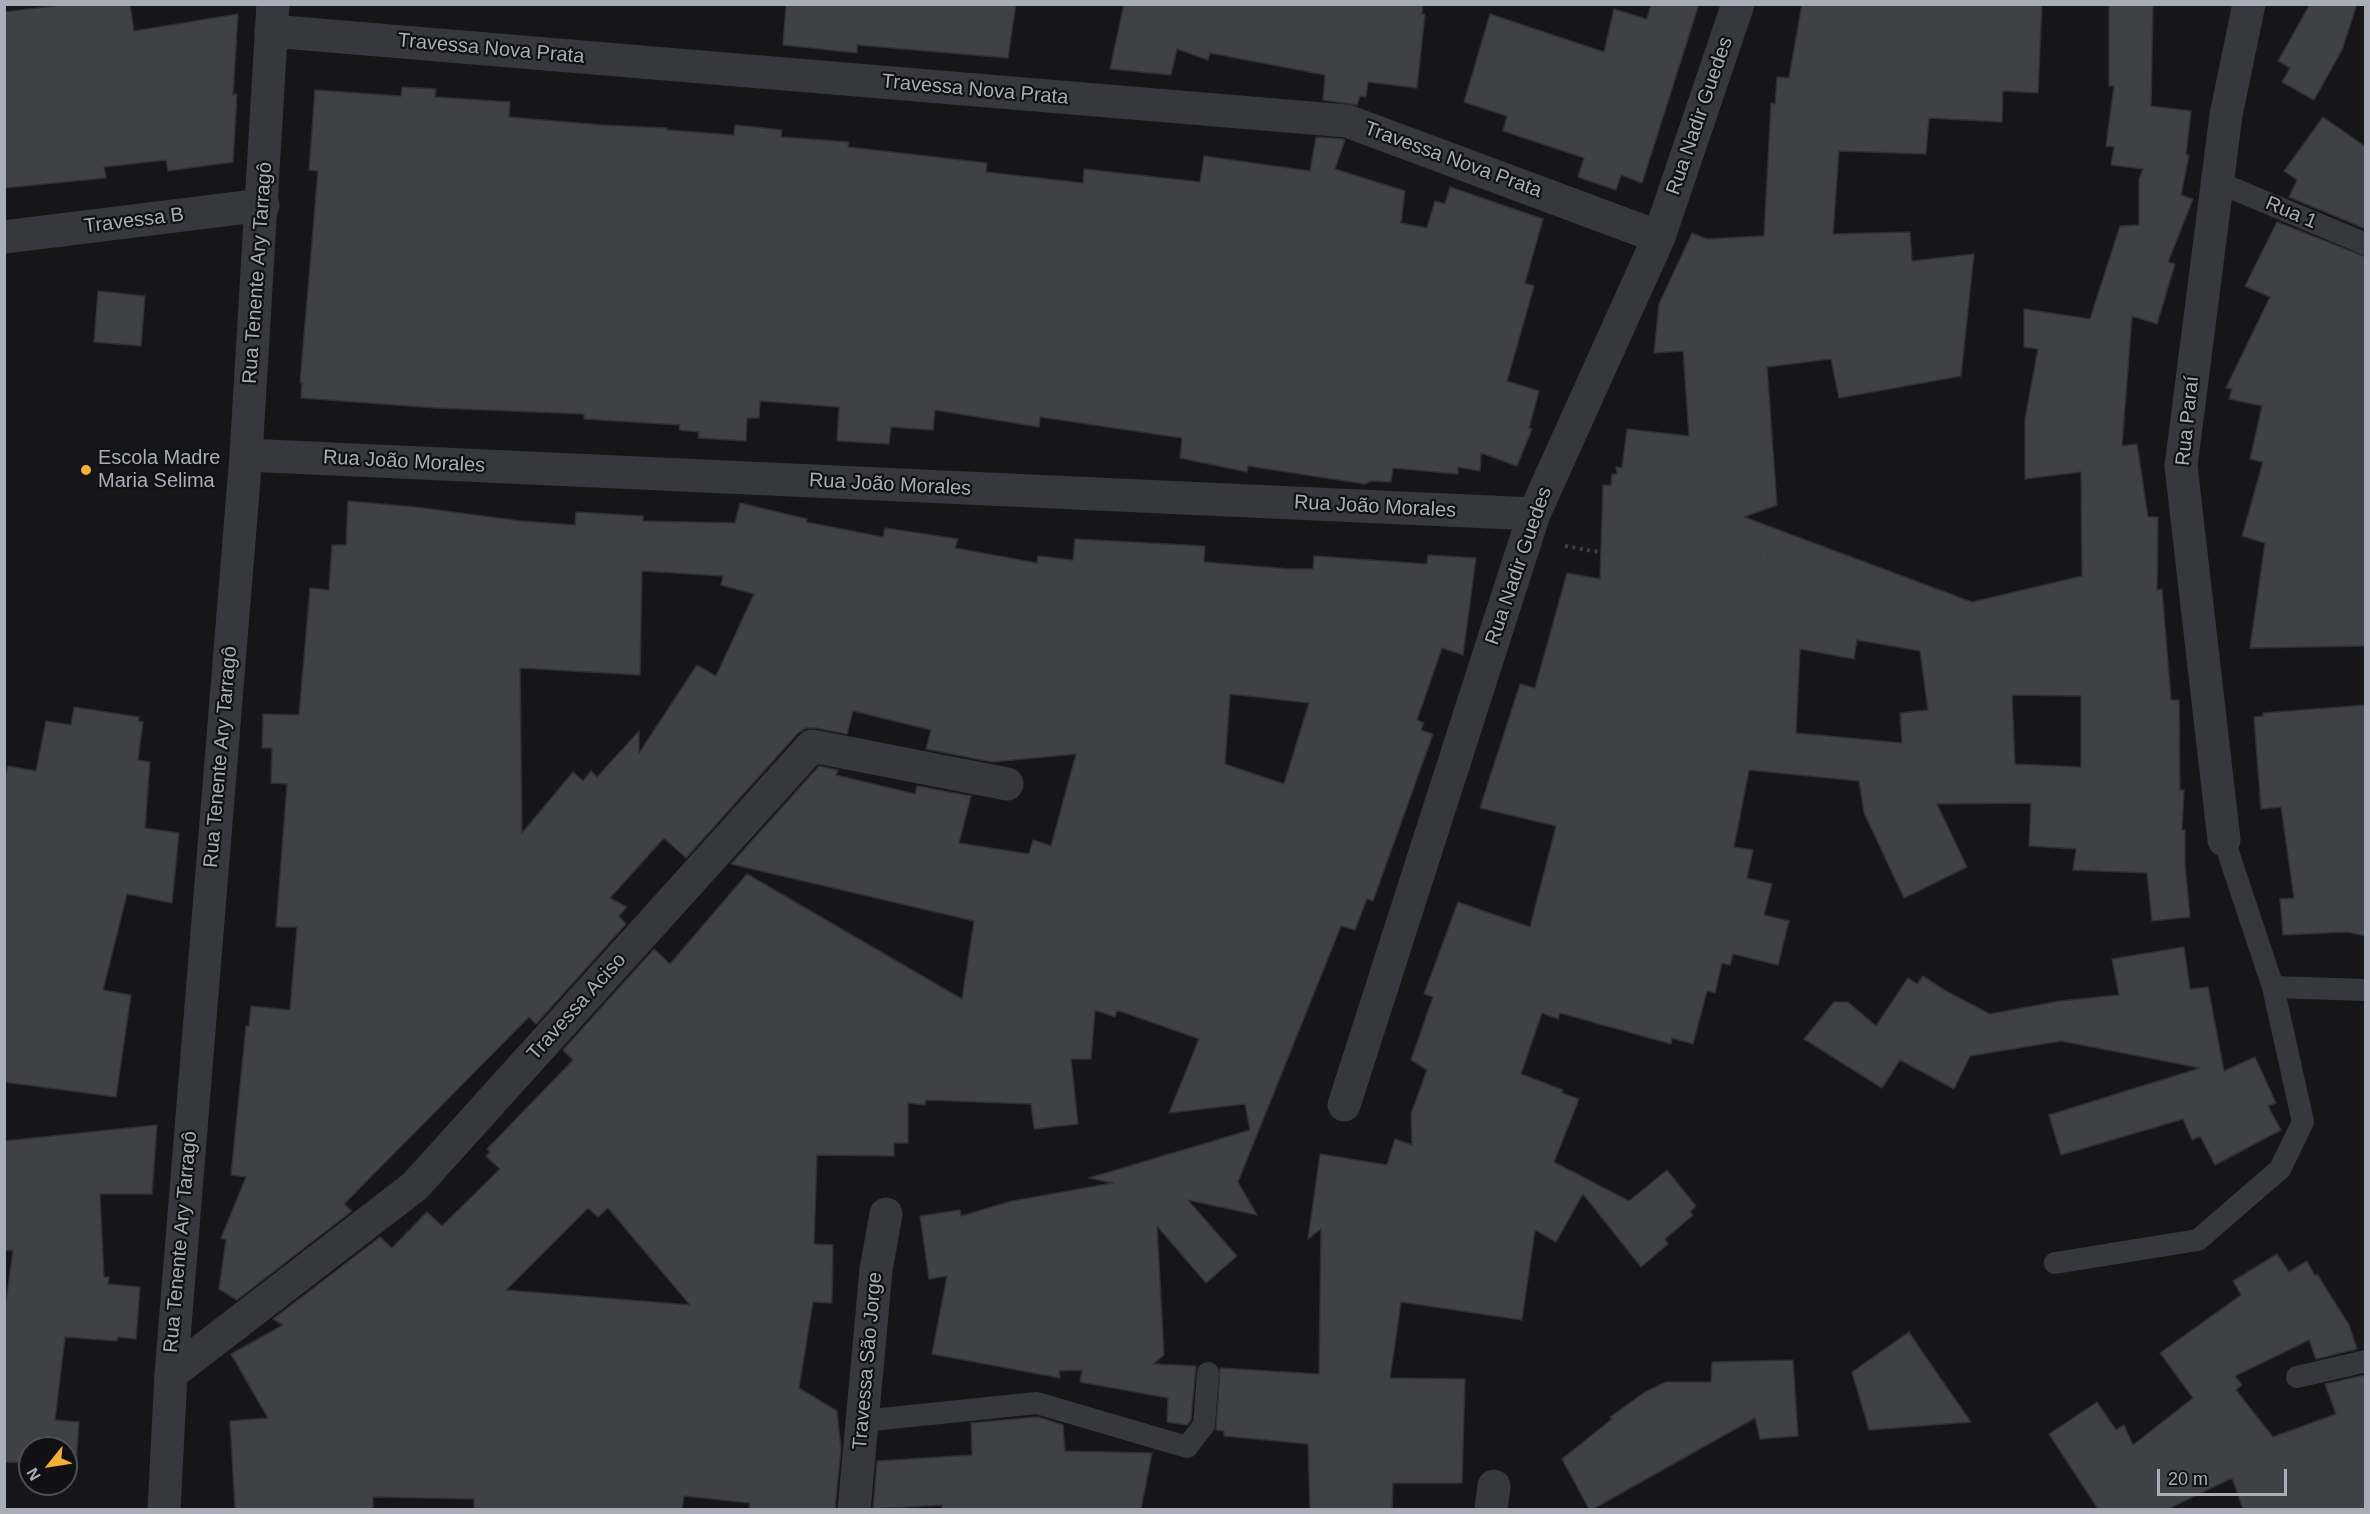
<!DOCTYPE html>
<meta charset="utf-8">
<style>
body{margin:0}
#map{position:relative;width:2370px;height:1514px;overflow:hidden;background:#161618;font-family:Arial,sans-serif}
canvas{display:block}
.frame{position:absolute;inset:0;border:6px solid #a8adb8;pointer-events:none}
.north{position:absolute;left:18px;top:1436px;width:60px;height:60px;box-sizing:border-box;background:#111113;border:2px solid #4d4f55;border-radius:50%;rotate:240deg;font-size:16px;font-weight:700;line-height:24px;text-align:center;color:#a8adb8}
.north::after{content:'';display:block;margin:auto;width:21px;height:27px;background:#f2b134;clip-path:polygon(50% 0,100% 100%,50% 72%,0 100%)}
.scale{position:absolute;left:2157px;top:1469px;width:130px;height:27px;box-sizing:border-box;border:3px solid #a8adb8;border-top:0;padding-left:8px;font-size:18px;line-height:21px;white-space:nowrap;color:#a8adb8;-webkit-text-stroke:4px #111113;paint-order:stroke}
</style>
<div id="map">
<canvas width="2370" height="1514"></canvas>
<div class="frame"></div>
<div class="north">N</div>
<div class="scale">20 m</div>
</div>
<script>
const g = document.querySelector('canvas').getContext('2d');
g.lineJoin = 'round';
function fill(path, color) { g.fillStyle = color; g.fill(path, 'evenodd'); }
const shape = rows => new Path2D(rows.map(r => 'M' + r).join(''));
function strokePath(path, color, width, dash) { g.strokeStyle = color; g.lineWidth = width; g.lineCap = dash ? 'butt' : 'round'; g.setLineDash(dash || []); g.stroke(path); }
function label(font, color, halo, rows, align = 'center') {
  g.font = font + ' Arial,sans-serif'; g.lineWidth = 4.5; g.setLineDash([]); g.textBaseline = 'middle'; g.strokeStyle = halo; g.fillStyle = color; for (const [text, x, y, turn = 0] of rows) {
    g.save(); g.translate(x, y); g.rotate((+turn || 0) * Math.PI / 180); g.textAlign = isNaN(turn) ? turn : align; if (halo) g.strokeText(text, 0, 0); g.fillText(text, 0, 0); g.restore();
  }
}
const building = shape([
 [71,4,130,4,134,31,238,14,233,95,237,94,233,162,168,171,166,160,104,167,106,178,4,188,4,12,71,4],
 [786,4,1016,4,1008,58,857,45,857,53,783,45,786,4],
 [1124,4,1423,4,1422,14,1425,14,1417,88,1368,82,1366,97,1360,96,1357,105,1323,100,1325,75,1210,53,1208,60,1177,49,1171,75,1110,69,1124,4],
 [1651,4,1699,4,1642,183,1621,175,1616,190,1578,177,1584,158,1503,131,1507,116,1464,102,1490,14,1604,52,1614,9,1647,19,1651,4],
 [1802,4,2042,4,2038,93,2003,91,2002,122,1929,118,1926,154,1839,151,1833,234,1910,232,1912,261,1974,254,1961,376,1839,398,1831,359,1767,367,1777,505,1744,517,1972,602,2082,576,2081,472,2025,479,2025,419,2038,349,2024,347,2024,309,2090,319,2120,226,2139,225,2139,179,2143,169,2111,165,2114,147,2106,146,2114,86,2109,86,2109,4,2153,4,2151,106,2191,111,2186,155,2189,155,2181,195,2193,199,2168,262,2175,264,2157,324,2132,316,2122,446,2137,444,2148,517,2158,517,2157,590,2162,589,2171,700,2179,700,2180,790,2184,790,2182,830,2185,830,2185,864,2190,917,2152,921,2147,873,2073,870,2076,849,2029,846,2031,803,1937,804,1967,867,1904,898,1864,813,1859,781,1749,770,1734,847,1753,850,1747,878,1772,884,1764,915,1789,921,1778,965,1733,954,1730,965,1722,963,1715,993,1707,991,1693,1044,1672,1038,1671,1044,1560,1013,1558,1019,1542,1013,1521,1074,1563,1090,1562,1093,1579,1099,1554,1162,1629,1201,1667,1170,1696,1206,1690,1212,1693,1215,1665,1239,1668,1244,1641,1267,1583,1194,1556,1242,1535,1230,1522,1320,1401,1302,1390,1378,1465,1379,1462,1483,1393,1483,1392,1509,1310,1509,1308,1444,1224,1436,1224,1431,1216,1430,1220,1368,1319,1374,1321,1229,1308,1239,1320,1154,1387,1165,1395,1139,1412,1145,1411,1114,1427,1070,1411,1060,1433,997,1424,994,1458,902,1530,927,1556,826,1480,808,1520,684,1535,688,1567,573,1600,579,1603,485,1611,485,1612,474,1617,474,1616,467,1622,468,1627,429,1689,436,1683,351,1654,353,1659,304,1692,233,1707,239,1764,236,1771,103,1775,104,1777,77,1789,78,1802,4],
 [1857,640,1920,651,1928,710,1900,713,1902,743,1796,733,1800,649,1854,659,1857,640],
 [2012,695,2081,696,2081,767,2015,764,2012,695],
 [2310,4,2357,4,2342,50,2314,100,2282,82,2290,68,2278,61,2310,4],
 [402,87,436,89,435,97,510,102,509,117,602,125,667,128,667,130,734,135,735,125,782,130,781,137,849,142,848,147,987,163,986,172,1083,183,1084,169,1200,182,1204,156,1310,171,1316,137,1343,139,1345,140,1335,169,1405,191,1401,223,1427,228,1435,201,1445,204,1450,187,1543,219,1525,283,1534,286,1507,381,1539,391,1529,428,1532,429,1517,466,1481,453,1480,471,1458,467,1458,474,1393,468,1391,482,1371,481,1365,484,1248,466,1247,472,1180,458,1182,438,1040,417,1039,427,935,410,933,430,891,427,889,444,837,441,839,407,760,401,759,418,747,418,746,441,698,438,699,432,679,430,680,425,584,419,584,414,436,408,301,398,302,383,300,383,318,171,309,170,315,90,401,96,402,87],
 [2323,117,2366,147,2366,229,2289,197,2297,180,2284,171,2323,117],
 [2277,222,2366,257,2366,646,2250,648,2265,543,2242,536,2263,462,2250,459,2262,406,2229,399,2232,389,2226,388,2270,297,2245,286,2277,222],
 [98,291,145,296,141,346,94,342,98,291],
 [348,501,415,507,521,521,575,525,576,512,643,516,643,521,735,523,740,503,807,519,806,522,883,537,885,528,958,539,955,548,1037,563,1038,556,1073,560,1075,539,1205,546,1204,562,1289,569,1313,569,1314,556,1427,564,1428,555,1476,558,1463,655,1442,648,1417,720,1424,723,1421,730,1433,734,1373,901,1367,899,1355,930,1341,926,1238,1182,1257,1215,1188,1200,1237,1256,1206,1283,1157,1226,1164,1355,1153,1364,1196,1366,1191,1420,1187,1425,1167,1422,1168,1398,1080,1382,1082,1370,1059,1371,1060,1378,932,1354,947,1276,929,1279,920,1216,960,1210,961,1216,1012,1201,1113,1183,1089,1178,1250,1130,1245,1104,1169,1113,1199,1039,1117,1010,1115,1017,1095,1010,1091,1059,1071,1059,1078,1124,1034,1129,1031,1104,926,1100,925,1105,908,1103,908,1143,894,1143,894,1156,817,1155,814,1244,833,1245,832,1303,813,1302,799,1388,837,1411,841,1449,835,1509,749,1509,750,1503,684,1496,682,1509,474,1509,474,1499,373,1497,373,1509,235,1509,230,1421,268,1418,231,1354,283,1325,273,1319,380,1237,392,1248,427,1212,442,1226,500,1169,486,1156,490,1152,487,1149,573,1060,563,1050,654,949,670,964,747,874,962,999,974,921,731,864,819,766,838,770,836,775,915,794,917,786,971,796,959,843,1029,854,1033,840,1051,846,1076,754,992,762,926,749,931,730,853,711,847,734,816,728,806,728,798,733,686,858,664,838,610,898,627,907,619,916,626,924,536,1024,529,1017,344,1204,352,1211,237,1300,219,1289,226,1240,221,1238,246,1177,231,1175,246,1026,249,1026,251,1006,290,1010,297,927,276,927,287,784,271,783,272,748,262,748,263,714,299,715,310,588,329,590,332,545,346,545,348,501],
 [642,571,723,576,721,585,754,594,716,676,697,665,639,753,639,731,597,777,591,771,583,781,573,772,522,833,520,668,640,675,642,571],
 [1230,694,1309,703,1284,784,1225,764,1230,694],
 [588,1208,598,1217,608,1208,690,1305,506,1290,588,1208],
 [2366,705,2366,936,2347,932,2283,935,2280,899,2294,898,2281,807,2261,809,2254,717,2263,716,2263,713,2366,705],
 [74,707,139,717,138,721,143,722,138,760,150,762,145,828,179,833,172,903,127,894,103,990,131,995,116,1097,4,1082,4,784,8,766,36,771,46,721,71,725,74,707],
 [2184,947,2190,989,2208,987,2224,1071,2255,1057,2276,1103,2268,1106,2281,1130,2215,1165,2200,1136,2192,1140,2183,1119,2061,1155,2049,1115,2200,1068,2061,1041,1970,1056,1954,1089,1900,1060,1882,1088,1804,1039,1834,1002,1848,1002,1876,1026,1908,978,1917,984,1923,976,1946,991,1990,1014,2060,1001,2119,995,2112,959,2184,947],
 [157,1125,152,1194,100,1194,104,1277,109,1277,108,1284,140,1287,136,1339,118,1337,117,1341,65,1337,55,1420,79,1422,76,1467,66,1466,66,1448,30,1448,30,1463,4,1462,4,1317,13,1250,4,1251,4,1141,157,1125],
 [2277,1254,2289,1272,2307,1261,2315,1276,2317,1274,2349,1325,2357,1349,2316,1359,2309,1340,2235,1376,2242,1385,2236,1390,2273,1437,2336,1414,2325,1384,2365,1375,2366,1509,2243,1509,2232,1478,2168,1509,2098,1509,2049,1434,2097,1402,2116,1430,2124,1425,2133,1445,2193,1398,2160,1353,2241,1295,2233,1281,2277,1254],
 [1909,1332,1921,1350,1971,1422,1869,1430,1852,1372,1909,1332],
 [1793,1360,1798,1436,1760,1439,1755,1418,1593,1509,1589,1509,1562,1459,1612,1419,1610,1417,1645,1392,1666,1382,1711,1382,1712,1362,1793,1360],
 [1038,1417,1063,1425,1065,1451,1152,1453,1141,1509,942,1509,942,1505,873,1509,877,1461,972,1455,971,1423,1038,1417]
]);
const path = shape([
 [1565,546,1643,560,1773,554]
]);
const service = shape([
 [2217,182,2366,244],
 [2273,987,2366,990],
 [2055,1263,2198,1240,2280,1169,2303,1122,2273,987,2224,840],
 [2297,1377,2366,1361],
 [862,1421,1037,1403,1187,1447,1204,1425,1208,1373]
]);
const minor = shape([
 [271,31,1347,121,1659,237],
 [4,237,263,205],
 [246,455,1534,514],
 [2224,840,2181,466,2226,115,2249,4],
 [1344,1105,1534,514,1659,237,1738,4],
 [171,1374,415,1186,812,746,1007,784],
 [164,1510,171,1374,246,455,273,4],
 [854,1510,876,1270,886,1214],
 [1491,1510,1494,1486]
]);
const markers = [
 [86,470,6,"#f2b134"]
];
const streetNames = [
 ["Travessa Nova Prata",491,49,5],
 ["Travessa Nova Prata",975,90,5],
 ["Rua Nadir Guedes",1700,116,-71],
 ["Travessa Nova Prata",1453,160,20],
 ["Rua 1",2291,213,23],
 ["Travessa B",134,221,-7],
 ["Rua Tenente Ary Tarragô",258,273,-86],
 ["Rua Paraí",2188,421,-84],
 ["Rua João Morales",404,462,3],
 ["Rua João Morales",890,485,3],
 ["Rua João Morales",1375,507,3],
 ["Rua Nadir Guedes",1519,566,-71],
 ["Rua Tenente Ary Tarragô",221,757,-85],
 ["Travessa Aciso",577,1007,-48],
 ["Rua Tenente Ary Tarragô",181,1242,-85],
 ["Travessa São Jorge",868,1361,-85]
];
const poiNames = [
 ["Escola Madre",98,458],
 ["Maria Selima",98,481]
];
fill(building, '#404145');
strokePath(building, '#303034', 1.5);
strokePath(path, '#3d3f44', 4, [3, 4.5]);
strokePath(service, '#37383d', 22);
strokePath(minor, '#37383d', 33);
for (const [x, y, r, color] of markers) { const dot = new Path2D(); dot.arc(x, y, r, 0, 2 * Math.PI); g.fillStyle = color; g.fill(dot); strokePath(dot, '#111113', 2); }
label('20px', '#a8adb8', '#111113', streetNames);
label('20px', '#a8adb8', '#111113', poiNames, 'left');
</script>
